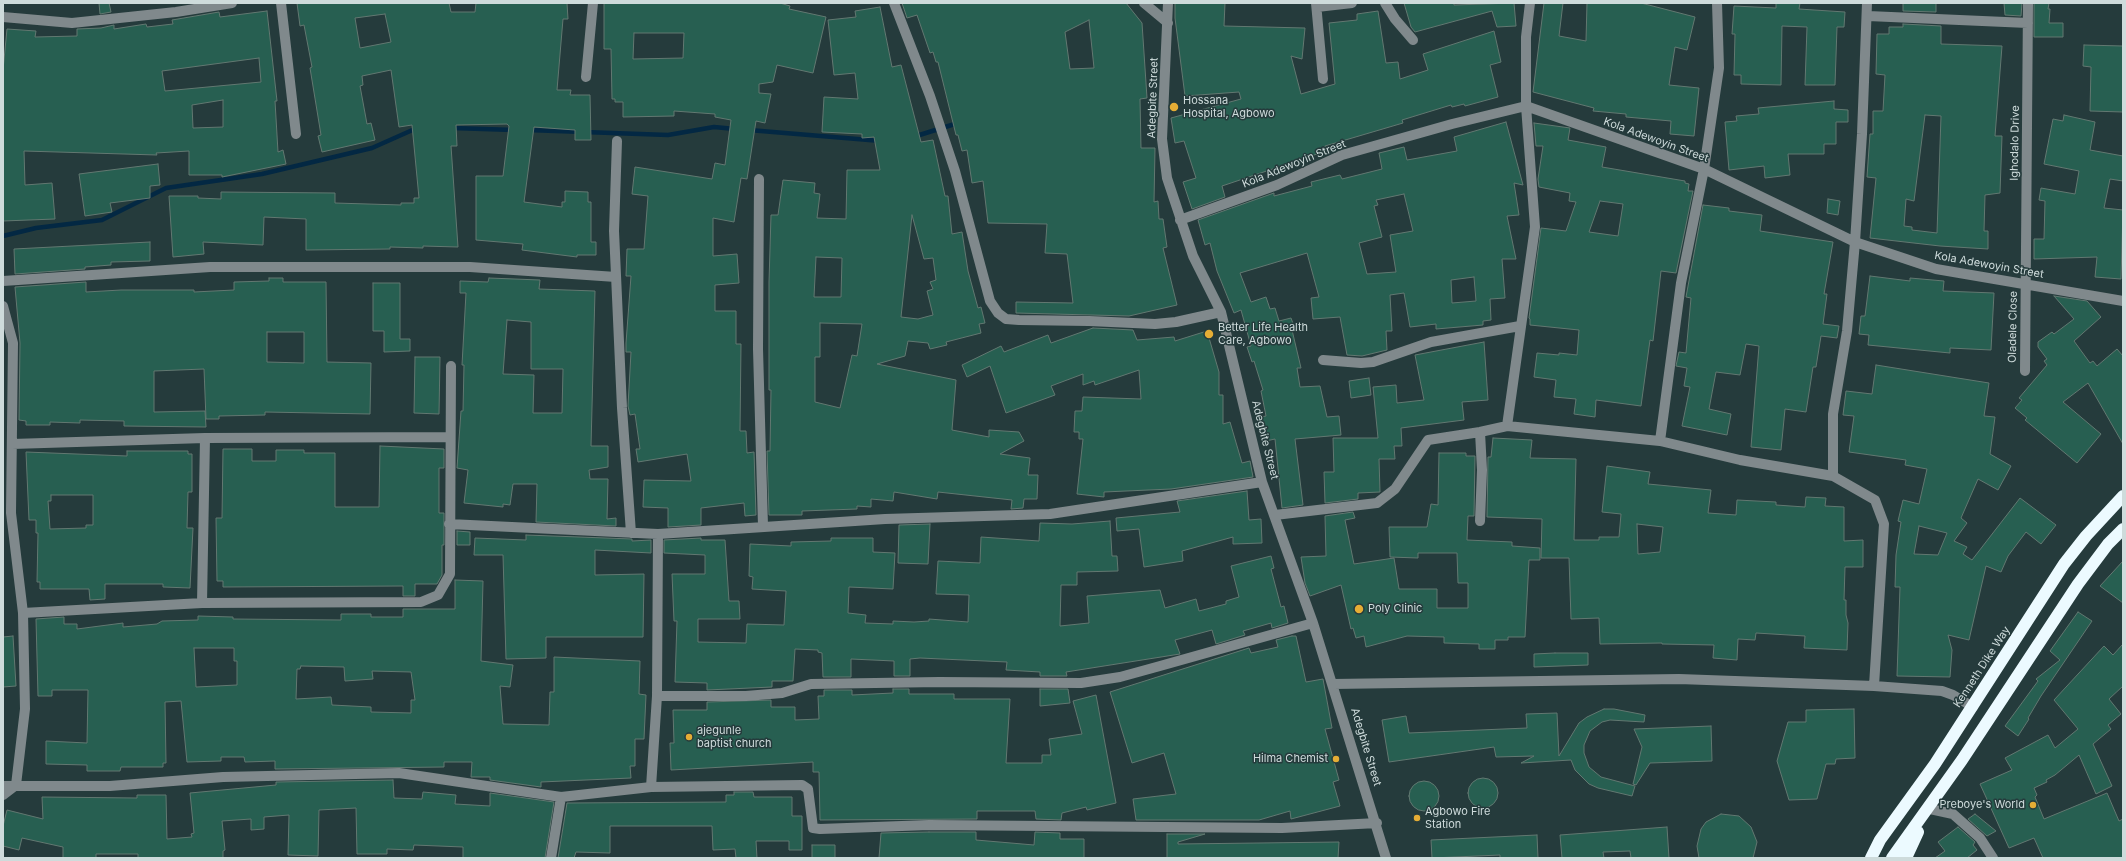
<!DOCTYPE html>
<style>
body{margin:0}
#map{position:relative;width:2126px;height:861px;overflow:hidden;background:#253b3c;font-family:Inter,sans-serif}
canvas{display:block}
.frame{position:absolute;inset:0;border:4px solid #cedbdb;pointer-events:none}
</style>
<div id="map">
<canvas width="2126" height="861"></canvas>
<div class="frame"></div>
</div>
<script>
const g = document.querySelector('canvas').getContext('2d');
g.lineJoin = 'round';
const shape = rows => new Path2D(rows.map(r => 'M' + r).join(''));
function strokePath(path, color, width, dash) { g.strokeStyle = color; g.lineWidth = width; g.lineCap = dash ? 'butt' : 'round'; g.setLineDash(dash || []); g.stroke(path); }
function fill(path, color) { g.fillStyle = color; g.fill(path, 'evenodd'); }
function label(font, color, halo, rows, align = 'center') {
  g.font = font + ' Inter,sans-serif'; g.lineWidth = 3; g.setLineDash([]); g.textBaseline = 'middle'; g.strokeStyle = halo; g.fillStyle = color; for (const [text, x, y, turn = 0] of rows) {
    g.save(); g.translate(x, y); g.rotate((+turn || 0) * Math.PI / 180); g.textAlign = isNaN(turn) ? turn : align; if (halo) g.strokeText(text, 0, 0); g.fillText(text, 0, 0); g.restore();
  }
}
const stream = shape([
 [452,128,514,130],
 [528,130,668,135,714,127,735,129],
 [749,130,881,141],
 [913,137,958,123],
 [3,236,36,228,102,220,166,188,262,174,372,148,417,128]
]);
const building = shape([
 [99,3,109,3,111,12,100,14,99,3],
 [297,3,449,3,451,12,475,12,476,3,567,3,568,19,563,19,557,90,571,90,570,95,590,95,591,140,575,140,575,130,534,127,524,202,562,207,562,202,565,202,565,191,588,192,588,202,591,202,591,242,596,242,596,255,577,255,577,257,522,250,523,244,476,240,476,176,503,176,509,126,507,124,456,125,457,146,451,146,458,247,423,246,423,248,390,247,390,249,306,250,306,219,264,217,263,245,203,242,204,254,173,257,169,196,198,196,198,198,221,199,221,192,335,193,335,203,401,205,401,203,414,203,414,198,419,198,412,125,399,127,391,70,362,76,363,85,360,86,367,124,371,123,375,140,322,152,318,136,321,135,310,68,312,67,304,25,300,26,297,3],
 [385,14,391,42,360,48,355,18,385,14],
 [604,3,780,3,790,6,789,9,826,17,813,73,777,65,773,82,759,84,759,93,771,94,765,123,756,121,747,179,741,178,734,222,713,218,713,256,737,254,739,283,715,285,715,311,736,311,736,344,741,344,740,431,746,431,747,453,754,452,756,515,745,516,744,503,701,508,701,525,668,527,668,508,643,507,644,480,691,481,687,454,638,462,636,449,640,449,635,414,630,415,628,406,631,352,626,352,626,343,631,276,626,276,627,249,644,249,648,196,632,194,635,167,712,179,715,163,725,165,731,120,715,117,715,114,674,111,674,116,623,117,623,102,615,102,615,99,612,99,611,49,604,49,604,3],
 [634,33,684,33,683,58,633,59,634,33],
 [902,3,1126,3,1142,23,1147,98,1140,99,1141,148,1155,148,1154,202,1158,201,1159,219,1163,219,1167,247,1163,248,1177,305,1129,316,1016,313,1016,302,1073,303,1067,254,1045,253,1047,224,988,223,983,181,972,183,967,150,962,151,958,135,956,135,938,62,936,62,933,52,930,53,917,15,907,18,902,3],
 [1089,20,1094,68,1070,69,1065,32,1089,20],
 [1175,3,1225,3,1224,26,1305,28,1302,59,1291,56,1301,94,1335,84,1329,23,1357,20,1357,14,1378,11,1386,63,1398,62,1400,79,1428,70,1423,54,1494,31,1501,62,1490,65,1498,97,1465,106,1464,104,1452,107,1451,105,1402,120,1403,123,1325,146,1326,151,1222,186,1225,197,1192,209,1183,182,1196,178,1184,141,1175,143,1171,118,1241,99,1239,92,1185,96,1175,18,1175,3],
 [1404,3,1454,3,1454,5,1514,3,1516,26,1497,27,1492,11,1415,32,1411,27,1404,3],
 [1544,3,1563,3,1559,36,1586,41,1587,3,1641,3,1695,17,1687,50,1675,47,1669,85,1699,88,1694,136,1670,134,1671,121,1626,117,1626,114,1593,111,1594,108,1533,92,1544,3],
 [1776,3,1800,3,1799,9,1845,12,1844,27,1837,27,1835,85,1805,85,1807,27,1782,26,1781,85,1741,84,1741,75,1734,75,1735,34,1732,34,1734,6,1776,8,1776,3],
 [1903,3,1936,3,1936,12,1903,11,1903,3],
 [2004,3,2022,3,2021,16,2005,15,2004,3],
 [2034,3,2049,3,2048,9,2050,9,2049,23,2063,23,2063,37,2034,37,2034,3],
 [880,7,892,67,901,65,921,142,933,140,945,196,948,196,952,234,962,232,968,271,978,308,981,307,985,323,979,324,981,333,946,342,947,345,930,349,928,343,908,341,905,356,877,364,956,380,952,430,989,437,989,430,1019,432,1024,441,1000,454,1030,458,1028,475,1038,475,1037,499,1024,499,1023,508,1011,509,1012,500,938,492,937,499,894,492,893,501,871,499,871,507,857,506,857,509,802,511,802,515,769,515,767,451,770,451,771,390,769,390,769,282,771,215,778,215,783,180,815,183,814,193,820,194,817,218,846,219,847,170,880,170,874,137,862,138,862,134,822,132,824,97,858,99,855,73,834,75,828,20,856,17,855,11,880,7],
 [912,215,924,259,933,258,936,280,930,282,933,289,927,291,933,315,918,319,901,317,912,215],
 [816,257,842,258,841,297,814,297,816,257],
 [820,323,862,324,857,356,852,355,840,408,815,402,815,357,820,357,820,323],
 [267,11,277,101,275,101,278,152,283,150,286,164,222,177,222,175,189,175,189,151,156,153,157,155,24,151,25,185,52,183,55,219,3,221,3,70,7,29,36,31,35,37,77,36,77,29,101,28,114,25,114,29,146,24,147,27,173,24,172,20,219,12,220,17,267,11],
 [259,58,261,82,165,91,162,71,259,58],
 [223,100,223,127,193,128,192,105,223,100],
 [1903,24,1941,26,1941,44,2002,46,1995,136,2002,136,2000,193,1985,195,1984,231,1988,231,1988,249,1940,246,1870,238,1876,178,1867,177,1870,134,1873,134,1873,111,1883,111,1885,75,1876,74,1877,34,1889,34,1889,27,1903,27,1903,24],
 [1925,115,1941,116,1937,233,1912,230,1912,227,1904,226,1906,199,1914,201,1925,115],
 [2084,45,2123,46,2123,112,2090,111,2091,67,2083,66,2084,45],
 [1834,101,1834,109,1848,110,1848,122,1836,122,1836,144,1824,144,1824,154,1788,154,1790,175,1765,178,1764,166,1729,170,1725,122,1737,121,1736,116,1759,114,1758,108,1834,101],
 [2064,115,2095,122,2090,150,2123,156,2123,181,2110,179,2104,208,2123,210,2121,279,2095,277,2097,257,2034,259,2034,239,2044,239,2045,201,2039,200,2041,188,2075,194,2079,171,2044,164,2053,119,2063,121,2064,115],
 [1506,122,1523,185,1514,183,1519,215,1507,216,1516,259,1502,259,1505,298,1490,299,1491,320,1483,321,1483,325,1436,329,1436,324,1410,327,1404,293,1390,295,1392,331,1386,331,1387,350,1362,356,1347,355,1340,317,1313,319,1311,298,1319,297,1307,253,1240,273,1251,302,1266,297,1270,309,1275,308,1279,321,1291,318,1295,329,1292,330,1301,368,1297,368,1300,387,1320,386,1327,417,1339,416,1341,435,1295,439,1303,505,1282,508,1275,439,1266,441,1261,417,1266,416,1261,391,1263,390,1254,361,1252,362,1247,347,1251,346,1241,310,1234,313,1217,271,1210,243,1205,245,1198,220,1274,193,1274,196,1312,186,1311,182,1340,175,1342,179,1382,169,1379,153,1404,147,1407,160,1457,151,1454,137,1506,122],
 [1404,194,1413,231,1390,235,1396,272,1367,274,1359,243,1382,237,1374,206,1378,205,1376,200,1404,194],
 [1474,277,1476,301,1452,303,1451,280,1474,277],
 [1534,123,1570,128,1568,140,1606,147,1602,167,1685,181,1685,183,1689,184,1688,191,1693,191,1676,273,1661,271,1653,341,1650,340,1641,406,1596,400,1595,417,1574,414,1576,399,1554,397,1556,380,1534,377,1537,353,1559,355,1559,353,1577,355,1579,330,1530,325,1530,319,1529,318,1541,228,1566,231,1576,202,1569,201,1570,193,1539,187,1538,179,1543,146,1536,146,1534,123],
 [1600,201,1623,204,1618,236,1589,232,1600,201],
 [158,164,160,185,150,186,150,198,110,203,112,212,85,216,79,174,158,164],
 [1828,199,1840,201,1838,215,1827,213,1828,199],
 [1703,205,1729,208,1729,211,1762,215,1760,231,1833,242,1824,294,1827,294,1823,324,1839,326,1837,338,1821,336,1816,367,1813,367,1806,412,1785,409,1781,450,1751,447,1759,346,1746,344,1740,375,1716,372,1709,409,1731,414,1727,435,1682,426,1690,387,1684,386,1687,368,1676,366,1679,352,1686,353,1691,298,1686,297,1703,205],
 [150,242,150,261,111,262,111,265,85,267,85,269,15,274,14,249,150,242],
 [1870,276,1910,281,1910,278,1944,281,1943,291,1994,293,1991,350,1950,348,1950,353,1868,345,1869,335,1859,334,1861,316,1865,316,1870,276],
 [269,278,283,278,283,282,326,282,327,362,371,363,370,414,265,412,265,415,219,416,219,419,206,419,204,369,154,371,154,412,205,411,206,427,124,426,124,421,80,420,80,423,50,422,50,425,26,425,26,421,19,420,20,343,15,287,86,282,86,292,121,290,194,290,194,292,234,290,234,282,269,281,269,278],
 [267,332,304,332,304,363,267,362,267,332],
 [489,278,540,280,539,289,595,291,591,446,608,446,608,467,589,470,590,479,608,479,607,519,616,518,616,526,536,522,537,484,513,484,510,505,503,504,503,507,464,503,468,470,457,468,461,411,463,411,464,365,462,365,466,293,460,293,460,281,488,282,489,278],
 [507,320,531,322,531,369,563,369,562,413,533,413,534,375,503,374,507,320],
 [373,283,400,283,400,339,410,339,410,351,384,352,384,331,373,331,373,283],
 [2054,296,2087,301,2101,317,2074,341,2090,363,2093,361,2097,366,2117,349,2123,356,2123,444,2088,383,2063,402,2101,434,2077,463,2025,420,2027,418,2015,408,2022,400,2019,398,2047,365,2044,361,2047,359,2038,347,2038,342,2052,332,2054,334,2074,319,2054,296],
 [1093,328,1133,330,1137,340,1174,337,1175,341,1207,331,1219,372,1219,395,1223,395,1223,424,1230,422,1242,463,1250,461,1253,477,1171,489,1104,492,1104,497,1077,494,1083,439,1079,439,1079,432,1074,432,1075,411,1082,411,1083,397,1141,399,1139,370,1095,385,1094,381,1083,385,1083,374,1051,386,1055,395,1006,413,990,366,967,377,962,365,1001,346,1004,352,1048,335,1051,343,1093,328],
 [1484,342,1488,400,1462,402,1464,420,1401,428,1402,446,1394,446,1395,459,1379,459,1380,492,1358,493,1358,499,1325,503,1324,472,1334,472,1333,438,1378,438,1373,387,1396,385,1397,403,1424,400,1415,355,1484,342],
 [415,357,440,357,439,414,414,413,415,357],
 [1876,365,1989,383,1984,416,1995,417,1990,454,2011,466,1998,490,1978,479,1961,518,1967,523,1954,541,1967,547,1963,554,1972,560,2020,498,2056,525,2041,544,2026,532,2008,556,2001,572,1986,566,1969,640,1948,635,1952,650,1950,677,1897,676,1900,587,1895,587,1896,555,1901,522,1898,521,1903,500,1919,504,1927,469,1905,465,1906,460,1849,452,1854,416,1843,415,1846,391,1872,394,1876,365],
 [1919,526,1947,533,1938,555,1914,554,1919,526],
 [1369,378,1371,395,1351,398,1349,381,1369,378],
 [1493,438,1532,440,1530,458,1576,459,1574,540,1599,540,1599,537,1619,537,1621,514,1602,512,1607,466,1650,472,1648,484,1711,490,1708,513,1736,515,1737,500,1776,502,1776,505,1805,507,1806,497,1826,498,1825,506,1844,507,1844,541,1863,540,1863,567,1845,567,1844,600,1846,600,1846,615,1848,623,1847,650,1804,648,1805,636,1756,633,1755,640,1738,639,1737,660,1713,658,1714,645,1662,644,1662,643,1600,644,1599,618,1571,619,1569,558,1541,558,1542,519,1487,517,1488,457,1491,457,1493,438],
 [1637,524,1663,527,1660,552,1638,554,1637,524],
 [380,446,444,449,444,468,439,468,439,513,444,513,444,545,442,545,442,575,437,584,415,584,415,596,403,596,403,586,223,587,223,581,217,581,216,518,222,518,223,449,252,449,252,461,276,461,276,450,304,450,304,453,335,453,335,507,379,507,380,446],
 [127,451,188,451,188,454,192,454,192,492,188,492,187,528,193,528,190,588,163,587,163,584,105,584,105,599,90,600,89,589,40,589,40,582,37,582,38,533,36,533,36,520,29,520,26,452,127,456,127,451],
 [51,495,93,495,93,525,86,525,86,528,50,529,48,501,51,501,51,495],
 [1439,453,1466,453,1466,456,1475,456,1474,516,1468,516,1467,540,1512,542,1512,546,1540,548,1540,560,1529,560,1525,637,1508,637,1508,640,1495,640,1495,649,1479,649,1479,644,1444,643,1444,637,1407,636,1366,647,1364,636,1356,638,1353,628,1351,629,1341,585,1310,596,1305,583,1301,557,1326,556,1325,516,1353,512,1355,518,1345,520,1354,564,1394,558,1399,589,1437,589,1437,608,1468,608,1468,583,1458,583,1457,553,1418,553,1418,558,1390,557,1389,527,1427,527,1431,504,1438,505,1439,453],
 [1247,491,1249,520,1261,519,1262,543,1233,544,1233,537,1182,551,1183,561,1144,567,1139,529,1117,531,1116,518,1180,512,1177,501,1247,491],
 [1110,521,1112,556,1117,556,1118,571,1077,572,1077,585,1061,585,1060,626,1089,623,1087,596,1160,590,1165,608,1196,599,1199,611,1226,604,1226,601,1239,597,1231,566,1271,556,1274,568,1271,569,1281,607,1284,606,1288,623,1272,628,1271,623,1243,631,1245,635,1216,644,1212,630,1175,640,1180,654,1066,672,1067,676,1040,676,1040,672,1006,670,1007,662,920,658,910,659,910,676,894,676,894,661,851,659,851,677,823,677,822,653,818,652,818,650,795,649,793,681,772,681,772,687,707,690,707,683,675,682,677,621,674,621,672,574,705,574,705,555,664,553,664,540,701,538,701,540,725,540,729,601,739,601,740,619,698,619,698,642,746,643,747,624,784,625,786,591,752,589,753,577,749,576,750,544,791,546,791,542,831,541,831,538,873,538,873,552,895,553,893,589,849,587,848,613,866,615,865,623,893,624,893,621,914,622,929,621,929,619,968,622,969,595,936,594,938,561,980,563,981,537,1039,541,1040,523,1072,524,1110,521],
 [930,524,928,564,898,563,899,525,930,524],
 [457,531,470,532,470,545,457,545,457,531],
 [526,535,632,539,632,541,651,540,651,553,595,550,595,575,644,574,643,637,546,637,546,658,506,659,503,555,474,555,475,538,526,540,526,535],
 [2123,561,2123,603,2100,586,2123,561],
 [455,580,483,581,481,661,513,665,510,687,500,686,503,724,549,725,550,692,554,692,554,657,640,661,639,694,646,695,644,739,635,739,635,766,630,766,631,778,541,782,541,787,490,780,490,777,471,777,472,762,444,762,444,767,275,769,275,761,245,762,244,757,221,757,221,761,187,762,181,701,165,702,166,763,163,763,163,767,121,767,120,771,87,771,87,765,46,764,46,741,87,743,88,690,52,690,52,696,38,696,36,619,64,617,64,624,77,624,77,629,123,623,123,627,157,624,162,621,198,620,198,616,233,617,233,619,341,620,341,614,371,614,371,617,403,617,403,609,455,609,455,580],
 [194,648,234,648,234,661,237,661,237,685,196,687,194,648],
 [301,666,344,667,345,681,373,679,372,671,411,672,415,700,411,700,411,713,371,712,371,707,332,705,331,697,296,699,297,669,300,669,301,666],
 [2078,612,2092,621,2041,696,2028,718,2029,719,2018,736,2005,726,2038,681,2036,679,2060,660,2050,651,2078,612],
 [13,636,16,686,3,687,3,637,13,636],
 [1292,636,1296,636,1306,682,1323,679,1332,728,1325,729,1339,780,1333,782,1340,806,1291,819,1290,811,1259,820,1136,820,1133,799,1176,794,1164,753,1132,763,1110,692,1249,648,1251,653,1278,647,1276,640,1292,636],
 [2123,644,2123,686,2109,699,2121,714,2108,725,2111,729,2093,744,2112,786,2096,794,2079,755,2055,775,2046,780,2047,782,2034,788,2037,795,2035,797,2044,819,2107,793,2119,821,2123,819,2123,858,2043,858,2034,838,2009,848,1980,784,2012,770,2005,758,2048,735,2055,748,2078,729,2054,700,2104,646,2113,655,2123,644],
 [1555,653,1588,653,1588,665,1534,667,1534,654,1555,653],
 [893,689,909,689,909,694,954,694,954,699,1010,699,1006,763,1042,763,1042,755,1051,755,1049,739,1082,734,1073,701,1096,695,1116,803,1087,810,1086,807,1062,813,1061,820,1036,819,1035,811,977,811,977,819,820,820,819,772,813,772,813,762,671,770,670,743,674,743,673,710,707,710,707,702,771,700,771,707,795,707,795,720,819,719,818,696,824,696,824,690,852,690,852,695,893,693,893,689],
 [1040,689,1068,689,1070,703,1040,706,1040,689],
 [1604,709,1614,709,1645,715,1644,722,1610,720,1602,722,1590,731,1584,745,1584,753,1589,767,1601,777,1635,786,1632,796,1598,788,1589,784,1575,770,1571,760,1521,763,1534,756,1496,757,1494,747,1389,762,1382,720,1406,716,1409,733,1527,728,1526,714,1557,713,1559,756,1579,723,1587,717,1604,709],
 [1854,709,1855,758,1836,759,1835,764,1826,764,1817,799,1789,800,1777,761,1788,722,1806,722,1806,710,1854,709],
 [1711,726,1712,761,1650,763,1636,785,1633,784,1642,747,1634,729,1711,726],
 '1468 793a15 15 0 1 1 30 0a15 15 0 1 1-30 0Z',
 [393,780,394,798,422,799,423,792,456,795,455,804,490,806,490,793,554,802,545,858,463,858,463,847,414,845,413,850,387,849,387,854,357,854,356,808,319,810,318,856,288,855,289,815,264,817,264,829,251,830,251,819,222,821,225,850,223,851,223,858,138,858,138,854,96,854,96,858,63,858,63,847,22,838,19,850,3,846,3,826,7,810,43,819,42,797,137,798,137,795,166,795,167,839,192,837,191,834,194,833,190,793,276,785,276,782,393,780],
 '1409 796a15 15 0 1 1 30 0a15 15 0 1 1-30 0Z',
 [734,792,753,792,754,797,792,797,792,816,802,816,802,850,789,850,789,841,756,841,757,858,736,858,735,849,713,850,712,826,610,826,610,853,576,852,574,858,558,858,567,803,726,802,726,795,734,795,734,792],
 [1721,814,1739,816,1751,827,1757,842,1753,858,1699,858,1697,846,1701,829,1706,822,1721,814],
 [1975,814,1996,831,1987,836,1968,819,1975,814],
 [1667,827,1669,858,1631,858,1630,851,1603,852,1604,858,1562,858,1560,835,1667,827],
 [1958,827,1975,842,1973,845,1977,850,1967,858,1935,858,1945,851,1938,842,1958,827],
 [929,832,976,832,976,840,1034,845,1035,832,1060,833,1060,839,1084,839,1084,858,879,858,881,833,929,832],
 [1167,834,1205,834,1178,842,1178,844,1339,842,1338,858,1167,858,1167,834],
 [1537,835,1538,858,1500,858,1500,855,1432,858,1431,840,1537,835],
 [812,845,835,845,835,858,812,858,812,845]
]);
const minor = shape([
 [281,3,296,134],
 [894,3,930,96,955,171,990,301,998,313,1006,319,1019,320,1089,321,1155,324,1176,322,1221,312],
 [1144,3,1168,23],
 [1168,3,1162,139,1167,178,1193,256,1221,312,1262,482,1313,623,1386,858],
 [1316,3,1323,79],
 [1385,3,1395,19,1413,40],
 [1317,7,1352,3],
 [1868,16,2028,23],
 [3,17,72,23,176,12,232,3],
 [586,77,593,3],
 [617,141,614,231,622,408,631,533],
 [759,179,758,349,763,526],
 [1180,220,1277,185,1342,155,1452,124,1526,106,1704,169,1855,242,1936,269,2123,301],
 [3,281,210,267,470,267,616,277],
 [3,306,13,343,11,513,23,613,25,709,16,785,3,795],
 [1323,360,1361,363,1373,362,1431,342,1520,326],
 [2025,371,2028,3],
 [1507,426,1535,227,1526,106,1526,37,1530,3],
 [1660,441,1681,283,1704,169,1719,68,1717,3],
 [12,444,205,438,450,437],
 [1833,476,1833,414,1847,331,1855,242,1862,134,1867,3],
 [1275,515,1377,503,1395,489,1428,440,1480,432,1507,426,1660,441,1740,460,1833,476,1875,500,1884,524,1874,686],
 [1480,521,1482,470,1480,432],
 [449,524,658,534,885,519,1050,514,1262,482],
 [202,603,205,438],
 [23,613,202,603,421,602,438,595,450,574,451,366],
 [1333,684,1679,679,1874,686,1942,691,1953,695,1973,707],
 [657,696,746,696,782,693,811,684,939,682,1081,683,1120,677,1160,666,1313,623],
 [3,786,110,786,223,777,399,773,561,797,651,787,802,785,808,789,813,828,820,829,929,825,1282,828,1377,823],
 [651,787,657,696,658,534],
 [1930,809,1953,814,1980,838,1993,858],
 [551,858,561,797]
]);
const highway = shape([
 [1871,858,1880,840,1935,764,2064,564,2086,536,2123,496],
 [1892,858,1962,760,2078,584,2108,544,2123,529],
 [1906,858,1918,832]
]);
const markers = [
 [1174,107,5,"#e5ad35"],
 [1209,334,5,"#e5ad35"],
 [1359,609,5,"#e5ad35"],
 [689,737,4,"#e5ad35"],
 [1336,759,4,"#e5ad35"],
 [2033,805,4,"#e5ad35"],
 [1417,818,4,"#e5ad35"]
];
const streetNames = [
 ["Adegbite Street",1153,98,-88],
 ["Kola Adewoyin Street",1656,140,20],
 ["Ighodalo Drive",2015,143,-89],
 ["Kola Adewoyin Street",1294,164,-22],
 ["Kola Adewoyin Street",1989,265,10],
 ["Oladele Close",2013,327,-89],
 ["Adegbite Street",1265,440,76],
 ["Kenneth Dike Way",1982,667,-57],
 ["Adegbite Street",1366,747,73]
];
const poiNames = [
 ["Hossana",1183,101],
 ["Hospital, Agbowo",1183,114],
 ["Better Life Health",1218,328],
 ["Care, Agbowo",1218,341],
 ["Poly Clinic",1368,609],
 ["ajegunle",697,731],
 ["baptist church",697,744],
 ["Hilma Chemist",1328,759,"right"],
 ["Preboye's World",2025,805,"right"],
 ["Agbowo Fire",1425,812],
 ["Station",1425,825]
];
strokePath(stream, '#032843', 4.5);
fill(building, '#275f51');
strokePath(building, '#627871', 1);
strokePath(minor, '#80898c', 10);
strokePath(highway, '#ecfaff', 12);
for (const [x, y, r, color] of markers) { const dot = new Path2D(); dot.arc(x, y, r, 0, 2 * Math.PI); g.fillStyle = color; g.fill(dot); strokePath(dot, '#253b3c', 1.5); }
label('11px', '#cedbdb', '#253b3c', streetNames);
label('11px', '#cedbdb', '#253b3c', poiNames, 'left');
</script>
